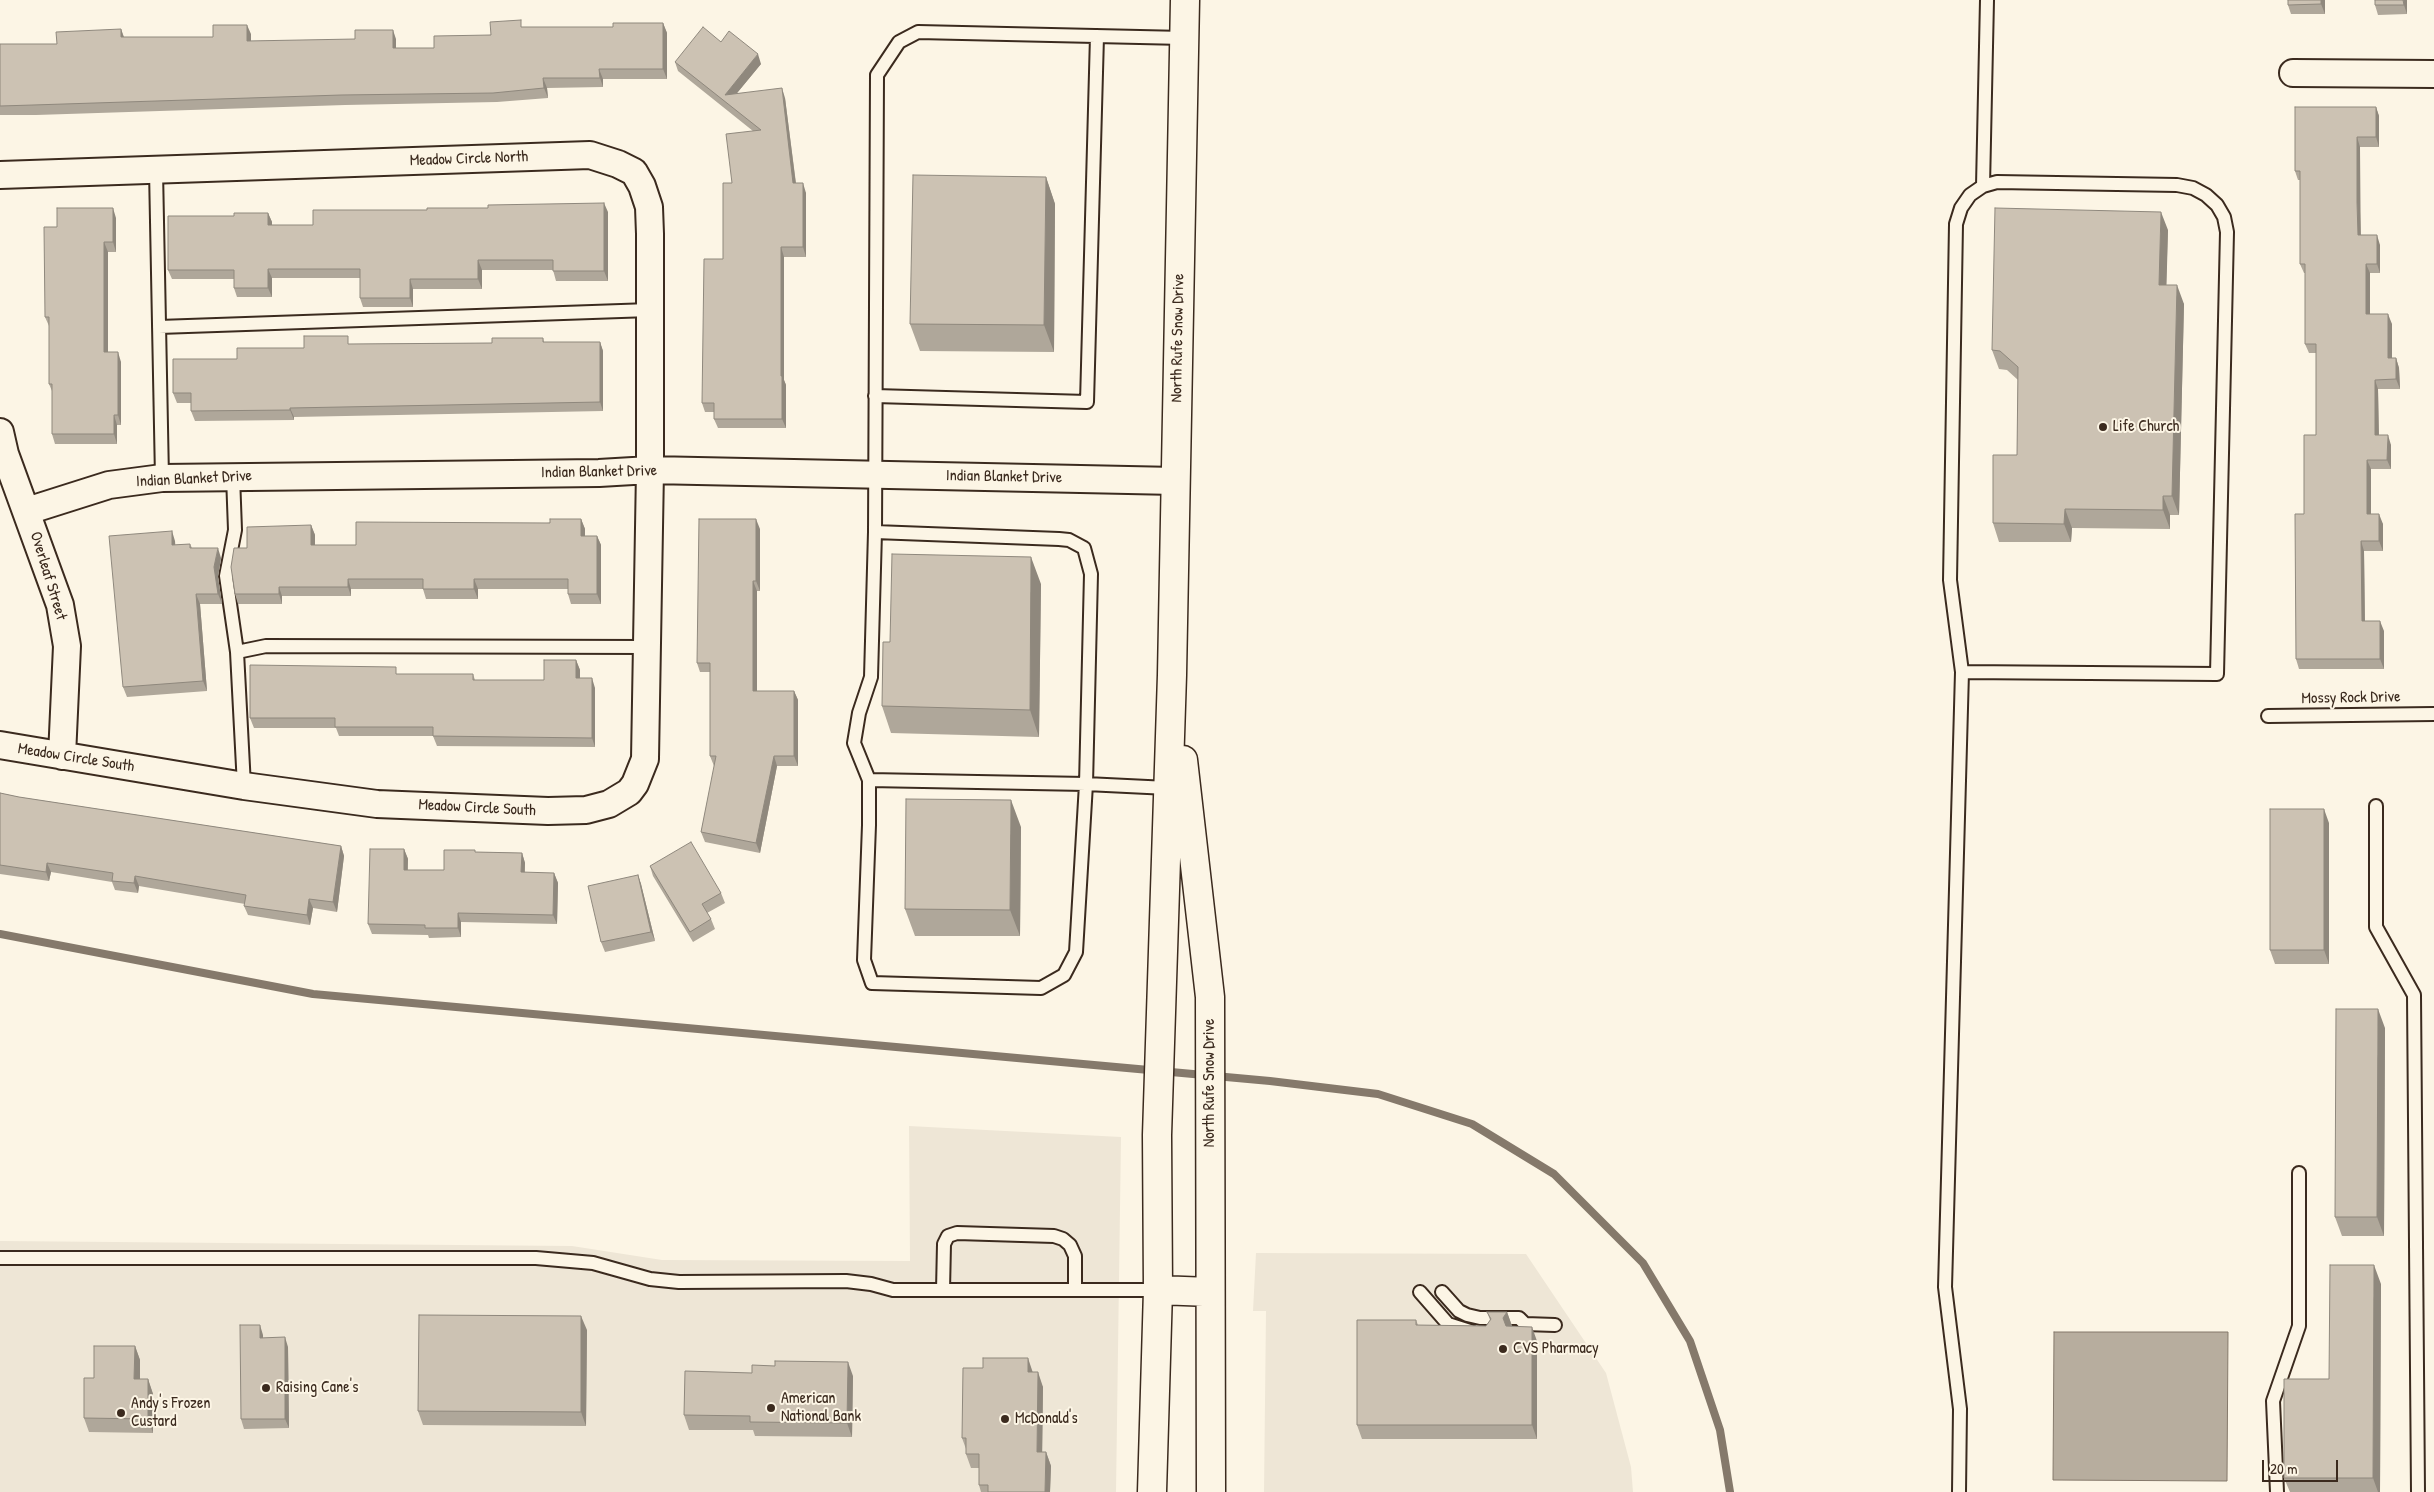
<!DOCTYPE html>
<style>
body{margin:0}
#map{position:relative;width:2434px;height:1492px;overflow:hidden;background:#fcf5e5;font-family:"Patrick Hand",sans-serif}
canvas{display:block}
.scale{position:absolute;left:2262px;top:1460px;width:76px;height:22px;box-sizing:border-box;border:2px solid #3b2a1e;border-top:0;padding-left:6px;font-size:15px;line-height:18px;white-space:nowrap;color:#3b2a1e;-webkit-text-stroke:4px #fcf5e5;paint-order:stroke}
</style>
<div id="map">
<canvas width="2434" height="1492"></canvas>
<div class="scale">20 m</div>
</div>
<script>
const g = document.querySelector('canvas').getContext('2d');
g.lineJoin = 'round';
function fill(path, color) { g.fillStyle = color; g.fill(path, 'evenodd'); }
const shape = rows => new Path2D(rows.map(r => 'M' + r).join(''));
function strokePath(path, color, width, dash) { g.strokeStyle = color; g.lineWidth = width; g.lineCap = dash ? 'butt' : 'round'; g.setLineDash(dash || []); g.stroke(path); }
function label(font, color, halo, rows, align = 'center') {
  g.font = font + ' "Patrick Hand",sans-serif'; g.lineWidth = 4; g.setLineDash([]); g.textBaseline = 'middle'; g.strokeStyle = halo; g.fillStyle = color; for (const [text, x, y, turn = 0] of rows) {
    g.save(); g.translate(x, y); g.rotate((+turn || 0) * Math.PI / 180); g.textAlign = isNaN(turn) ? turn : align; if (halo) g.strokeText(text, 0, 0); g.fillText(text, 0, 0); g.restore();
  }
}
const built = shape([
 [909,1126,1121,1137,1116,1492,0,1492,0,1241,572,1246,662,1260,910,1261],
 [1256,1253,1526,1254,1606,1373,1631,1467,1633,1492,1264,1492,1266,1311,1253,1311]
]);
const water = shape([
 [2054,1332,2228,1332,2227,1481,2053,1480,2054,1332]
]);
const stream = shape([
 [0,934,313,994,1270,1081,1378,1094,1472,1124,1554,1174,1643,1263,1690,1341,1720,1430,1730,1492]
]);
const lane = shape([
 [156,170,162,478],
 [1983,186,1987,0],
 [159,327,650,310],
 [875,396,1087,402,1097,36],
 [233,476,235,530,226,576,237,652,244,786],
 [875,532,1059,539,1069,540,1084,548,1091,574,1086,784,1168,788],
 [237,652,266,646,647,647],
 [2268,716,2434,714],
 [869,780,1086,784,1076,952,1064,975,1041,988,872,983,864,960,869,825,869,780,854,743,859,713,871,677,875,532,877,75,899,42,918,32,1184,38],
 [2376,806,2376,927,2414,995,2418,1492],
 [0,1258,536,1258,593,1263,650,1279,679,1282,846,1281,871,1284,893,1290,1158,1290],
 [943,1290,944,1244,948,1236,957,1233,1054,1236,1063,1239,1070,1245,1075,1256,1075,1290],
 [1420,1292,1448,1324,1470,1331],
 [1442,1292,1459,1311,1467,1315,1480,1318,1519,1318,1525,1324,1555,1325],
 [1959,1492,1960,1409,1945,1287,1962,672,2217,674,2227,232,2224,217,2217,205,2206,195,2193,188,2177,185,1997,182,1983,186,1970,195,1961,208,1956,224,1950,580,1962,672],
 [2277,1492,2273,1401,2299,1326,2299,1173]
]);
const street = shape([
 [2293,73,2434,74],
 [0,175,590,155,618,164,634,172,642,186,649,207,650,234,650,470,645,759,635,784,629,792,609,804,586,810,548,811,377,804,244,786,0,745],
 [0,432,5,454,60,605,67,646,62,756],
 [27,511,109,485,162,478,599,473,650,470,1176,481]
]);
const secondary = shape([
 [1183,760,1210,997,1211,1492],
 [1158,1290,1210,1292],
 [1152,1492,1158,1290,1157,1135,1172,675,1185,0]
]);
const wall = shape([
 [2325,0,2325,14,2291,14,2288,5],
 [2407,0,2407,14,2378,15,2375,5],
 [663,23,667,33,667,79,603,79,603,87,547,88,548,98,497,102,345,105,36,115,0,115,0,44,57,44,121,29,124,37,213,37,251,34,251,41,396,39,396,48,434,48,523,27,613,27],
 [721,42,761,64,737,93,785,98,796,183,806,193,806,257,784,257,784,380,786,385,786,428,718,428,714,419,714,412,705,412,702,403,723,259,732,183,753,131,678,71,675,62],
 [2376,107,2379,116,2379,147,2360,147,2361,235,2380,245,2380,273,2370,273,2370,314,2392,324,2392,358,2396,358,2399,368,2400,389,2378,389,2379,435,2391,445,2391,469,2371,469,2371,514,2383,524,2383,551,2364,551,2365,621,2384,631,2384,669,2299,669,2296,659,2304,514,2316,435,2316,353,2309,353,2305,344,2305,273,2304,273,2300,264,2300,180,2298,180,2295,171],
 [1046,177,1055,204,1054,352,920,351,910,324],
 [608,212,608,281,556,281,553,270,482,270,482,289,413,289,413,307,363,307,360,298,360,278,272,278,272,297,237,297,234,288,234,279,172,279,168,270,234,216,268,213,272,222,272,225,313,225],
 [116,218,116,252,108,252,108,352,121,362,121,425,117,425,117,444,55,444,52,434,52,391,49,384,49,326,45,317],
 [2168,230,2166,285,2184,304,2179,515,2170,515,2170,529,2072,528,2071,542,1999,542,1993,523,2017,455,2018,380,2007,370,1999,369,1992,350],
 [543,338,544,342,600,342,603,351,603,411,294,417,294,420,195,421,191,411,191,403,177,403,173,393,237,359,304,348,351,344,492,343],
 [581,519,585,529,585,536,597,536,601,545,601,604,571,604,568,594,568,589,478,589,478,599,426,599,423,589,351,589,351,596,282,596,282,604,238,604,235,594,247,548,311,525,315,535,315,545,356,545],
 [760,529,760,591,757,591,757,691,794,691,798,700,798,766,777,766,760,853,705,842,701,832,715,766,714,766,710,756,710,672,700,672,697,663],
 [175,541,175,545,190,544,192,548,221,558,218,577,222,604,200,604,207,691,127,697,123,687],
 [1041,584,1039,737,891,733,882,706],
 [576,660,580,670,580,678,595,688,595,747,437,746,433,736,339,736,336,728,254,728,250,718,399,674,473,674,475,680,544,680],
 [0,793,19,797,341,846,344,856,337,912,313,908,310,925,248,915,244,906,245,904,139,886,138,893,115,890,112,882,51,872,49,881,0,874],
 [2329,823,2329,964,2275,964,2270,950],
 [1021,827,1020,936,915,936,905,909],
 [404,849,408,859,408,870,444,870,476,852,522,853,525,863,525,873,554,873,558,883,557,924,461,922,461,937,429,938,428,935,372,934,368,924],
 [650,866,721,893,725,903,707,913,711,919,715,929,693,942,653,876],
 [638,875,641,884,655,941,605,952,601,942],
 [2385,1028,2384,1236,2342,1236,2335,1217],
 [2381,1284,2380,1492,2290,1492,2284,1478,2329,1379],
 [1487,1312,1507,1312,1512,1326,1537,1341,1537,1439,1362,1439,1357,1425,1416,1320,1418,1325,1486,1326,1490,1320],
 [587,1330,586,1426,423,1425,418,1411],
 [263,1335,263,1338,288,1347,289,1428,244,1429,241,1419],
 [135,1346,140,1360,140,1379,148,1379,153,1394,153,1433,89,1432,84,1418,94,1378],
 [1032,1372,1043,1387,1042,1452,1046,1452,1051,1466,1050,1492,981,1492,979,1485,979,1468,971,1468,966,1454,966,1449,962,1438],
 [853,1376,852,1437,755,1436,753,1430,689,1430,684,1415]
]);
const shadedWall = shape([
 [2321,0,2325,0,2325,14,2321,4],
 [2403,0,2407,0,2407,14,2404,5],
 [663,23,667,33,667,79,663,69],
 [247,25,251,34,251,51,247,41],
 [121,29,124,38,121,37],
 [393,30,396,39,396,57,393,48],
 [758,54,761,64,728,104,725,95],
 [599,69,603,79,603,87,600,78],
 [543,78,547,88,548,98,544,88],
 [782,88,785,98,797,193,793,183],
 [2376,107,2379,116,2379,147,2376,137],
 [2357,137,2360,147,2360,211,2361,245,2358,235,2357,202],
 [1046,177,1055,204,1054,352,1044,325],
 [803,183,806,193,806,257,803,247],
 [604,203,608,212,608,281,604,271],
 [113,208,116,218,116,252,113,242],
 [2161,212,2168,230,2166,303,2159,285],
 [268,213,272,222,272,235,268,225],
 [2377,235,2380,245,2380,273,2377,264],
 [104,242,108,252,108,362,104,352],
 [781,247,784,257,784,380,786,385,786,428,782,419,781,376],
 [478,260,482,270,482,289,478,279],
 [2366,264,2370,273,2370,324,2366,314],
 [268,269,272,278,272,297,268,288],
 [410,279,413,289,413,307,410,298],
 [2177,285,2184,304,2179,515,2172,496],
 [2388,314,2392,324,2392,368,2388,358],
 [600,342,603,351,603,411,600,402],
 [118,352,121,362,121,425,118,415],
 [2396,358,2399,368,2400,389,2396,379],
 [2375,380,2378,389,2379,445,2375,435],
 [290,408,294,417,294,420,290,410],
 [114,415,117,425,117,444,114,434],
 [2388,435,2391,445,2391,469,2387,460],
 [2367,460,2371,469,2371,524,2367,514],
 [2163,496,2170,515,2170,529,2163,510],
 [2065,509,2072,528,2071,542,2064,524],
 [2379,514,2383,524,2383,551,2379,541],
 [581,519,585,529,585,545,581,536],
 [756,519,760,529,760,591,756,581],
 [311,525,315,535,315,555,311,545],
 [172,531,175,541,176,555,172,545],
 [597,536,601,545,601,604,597,594],
 [2361,541,2364,551,2365,631,2362,621],
 [218,548,221,558,218,577,222,604,218,594,214,567],
 [1031,557,1041,584,1039,737,1030,710],
 [348,579,351,589,351,596,348,587],
 [474,579,478,589,478,599,474,589],
 [753,581,757,591,757,700,753,691],
 [279,587,282,596,282,604,279,594],
 [196,594,200,604,207,691,203,681],
 [2380,621,2384,631,2384,669,2380,659],
 [576,660,580,670,580,688,576,678],
 [592,678,595,688,595,747,592,738],
 [794,691,798,700,798,766,794,756],
 [774,756,777,766,760,853,756,843],
 [1011,800,1021,827,1020,936,1010,910],
 [2324,809,2329,823,2329,964,2324,950],
 [341,846,344,856,337,912,333,902],
 [404,849,408,859,407,880,404,870],
 [522,853,525,863,524,882,521,872],
 [47,863,51,872,49,881,46,872],
 [554,873,558,883,557,924,553,915],
 [638,875,641,884,655,941,651,932],
 [135,876,139,886,138,893,134,883],
 [309,899,313,908,310,925,307,915],
 [458,913,461,922,461,937,458,928],
 [2378,1009,2385,1028,2384,1236,2377,1217],
 [2374,1265,2381,1284,2380,1492,2378,1492,2373,1478],
 [1507,1312,1512,1326,1508,1333,1503,1318],
 [581,1316,587,1330,586,1426,581,1412],
 [260,1325,263,1335,263,1347,260,1338],
 [1532,1327,1537,1341,1537,1439,1532,1425],
 [285,1337,288,1347,289,1428,285,1419],
 [135,1346,140,1360,140,1394,134,1379],
 [1028,1358,1033,1373,1028,1372],
 [848,1362,853,1376,852,1437,847,1423],
 [1038,1372,1043,1387,1042,1466,1037,1452],
 [148,1379,153,1394,153,1433,148,1419],
 [1046,1452,1051,1466,1050,1492,1045,1492]
]);
const building = shape([
 [2288,0,2321,0,2321,4,2288,5,2288,0],
 [2375,0,2403,0,2404,5,2375,5,2375,0],
 [521,20,521,27,613,27,613,23,663,23,663,69,599,69,600,78,543,78,544,88,493,93,341,95,33,105,0,106,0,44,57,44,56,32,121,29,121,37,213,37,213,25,247,25,247,41,355,39,355,30,393,30,393,48,434,48,434,36,491,35,490,22,521,20],
 [703,27,721,42,729,31,758,54,725,95,782,88,793,183,803,183,803,247,781,247,781,376,782,376,782,419,714,419,714,403,702,403,704,259,723,259,723,183,732,183,726,134,761,130,675,62,703,27],
 [2295,107,2376,107,2376,137,2357,137,2357,202,2358,235,2377,235,2377,264,2366,264,2366,314,2388,314,2388,358,2396,358,2396,379,2375,380,2375,435,2388,435,2387,460,2367,460,2367,514,2379,514,2379,541,2361,541,2362,621,2380,621,2380,659,2296,659,2295,514,2304,514,2304,435,2316,435,2316,344,2305,344,2305,264,2300,264,2300,171,2295,171,2295,107],
 [913,175,1046,177,1044,325,910,324,913,175],
 [604,203,604,271,553,271,553,260,478,260,478,279,410,279,410,298,360,298,360,269,268,269,268,288,234,288,234,270,168,270,168,216,234,216,234,213,268,213,268,225,313,225,313,210,427,210,427,208,488,208,488,205,604,203],
 [57,208,113,208,113,242,104,242,104,352,118,352,118,415,114,415,114,434,52,434,52,384,49,384,49,317,45,317,44,227,57,227,57,208],
 [1995,208,2161,212,2159,285,2177,285,2172,496,2163,496,2163,510,2065,509,2064,524,1993,523,1993,455,2017,455,2018,367,2000,351,1992,350,1995,208],
 [304,336,348,336,348,344,492,343,492,338,543,338,543,342,600,342,600,402,290,408,290,410,191,411,191,393,173,393,173,359,237,359,237,348,304,348,304,336],
 [550,519,581,519,581,536,597,536,597,594,568,594,568,579,474,579,474,589,423,589,423,579,348,579,348,587,279,587,279,594,235,594,231,567,234,548,247,548,247,527,311,525,311,545,356,545,356,522,550,523,550,519],
 [699,519,756,519,756,581,753,581,753,691,794,691,794,756,774,756,756,843,701,832,716,756,710,756,710,663,697,663,699,519],
 [172,531,172,545,190,544,190,548,218,548,214,567,218,594,196,594,203,681,123,687,109,536,172,531],
 [892,554,1031,557,1030,710,882,706,883,642,890,642,892,554],
 [544,660,576,660,576,678,592,678,592,738,433,736,433,727,335,727,335,718,250,718,250,665,396,667,396,674,473,674,473,680,544,680,544,660],
 [0,793,19,797,341,846,333,902,309,899,307,915,244,906,246,895,135,876,134,883,112,881,113,873,47,863,46,872,0,865,0,793],
 [906,799,1011,800,1010,910,905,909,906,799],
 [2270,809,2324,809,2324,950,2270,950,2270,809],
 [691,842,721,893,702,904,711,919,690,932,650,866,691,842],
 [370,849,404,849,404,870,444,870,444,850,475,850,475,852,522,853,521,872,554,873,553,915,458,913,458,928,425,928,425,925,368,924,370,849],
 [638,875,651,932,601,942,588,886,638,875],
 [2336,1009,2378,1009,2377,1217,2335,1217,2336,1009],
 [2330,1265,2374,1265,2373,1478,2284,1478,2284,1379,2329,1379,2330,1265],
 [1487,1312,1507,1312,1503,1318,1506,1326,1532,1327,1532,1425,1357,1425,1357,1320,1416,1320,1416,1325,1486,1326,1491,1319,1487,1312],
 [419,1315,581,1316,581,1412,418,1411,419,1315],
 [240,1325,260,1325,260,1338,285,1337,285,1419,241,1419,240,1325],
 [94,1346,135,1346,134,1379,148,1379,148,1419,84,1418,84,1378,94,1378,94,1346],
 [983,1358,1028,1358,1028,1372,1038,1372,1037,1452,1046,1452,1045,1492,988,1492,988,1485,979,1485,979,1454,966,1454,966,1438,962,1438,963,1368,983,1368,983,1358],
 [775,1361,848,1362,847,1423,750,1422,750,1416,684,1415,685,1371,752,1373,752,1365,775,1366,775,1361]
]);
const markers = [
 [2103,427,5,"#3b2a1e"],
 [1503,1349,5,"#3b2a1e"],
 [266,1388,5,"#3b2a1e"],
 [771,1408,5,"#3b2a1e"],
 [121,1413,5,"#3b2a1e"],
 [1005,1419,5,"#3b2a1e"]
];
const streetNames = [
 ["Meadow Circle North",469,159,-2],
 ["North Rufe Snow Drive",1178,338,-89],
 ["Indian Blanket Drive",599,472,-1],
 ["Indian Blanket Drive",1004,477,1],
 ["Indian Blanket Drive",194,479,-3],
 ["Overleaf Street",48,576,73],
 ["Mossy Rock Drive",2351,698,-1],
 ["Meadow Circle South",76,758,9],
 ["Meadow Circle South",477,808,3],
 ["North Rufe Snow Drive",1210,1083,-90]
];
const poiNames = [
 ["Life Church",2113,427],
 ["CVS Pharmacy",1513,1349],
 ["Raising Cane's",276,1388],
 ["American",781,1399],
 ["National Bank",781,1417],
 ["Andy's Frozen",131,1404],
 ["Custard",131,1422],
 ["McDonald's",1015,1419]
];
fill(built, '#eee6d6');
fill(water, '#b7ad9e');
strokePath(water, '#85796b', 1);
strokePath(stream, '#85796b', 8);
strokePath(lane, '#3b2a1e', 16);
strokePath(street, '#3b2a1e', 30);
strokePath(secondary, '#3b2a1e', 31);
strokePath(lane, '#fcf5e5', 12);
strokePath(street, '#fcf5e5', 26);
strokePath(secondary, '#fcf5e5', 28);
fill(wall, '#afa79a');
fill(shadedWall, '#8f887d');
fill(building, '#ccc2b3');
strokePath(building, '#8f887d', 1);
for (const [x, y, r, color] of markers) { const dot = new Path2D(); dot.arc(x, y, r, 0, 2 * Math.PI); g.fillStyle = color; g.fill(dot); strokePath(dot, '#fcf5e5', 2); }
label('16px', '#3b2a1e', '#fcf5e5', streetNames);
label('16px', '#3b2a1e', '#fcf5e5', poiNames, 'left');
</script>
